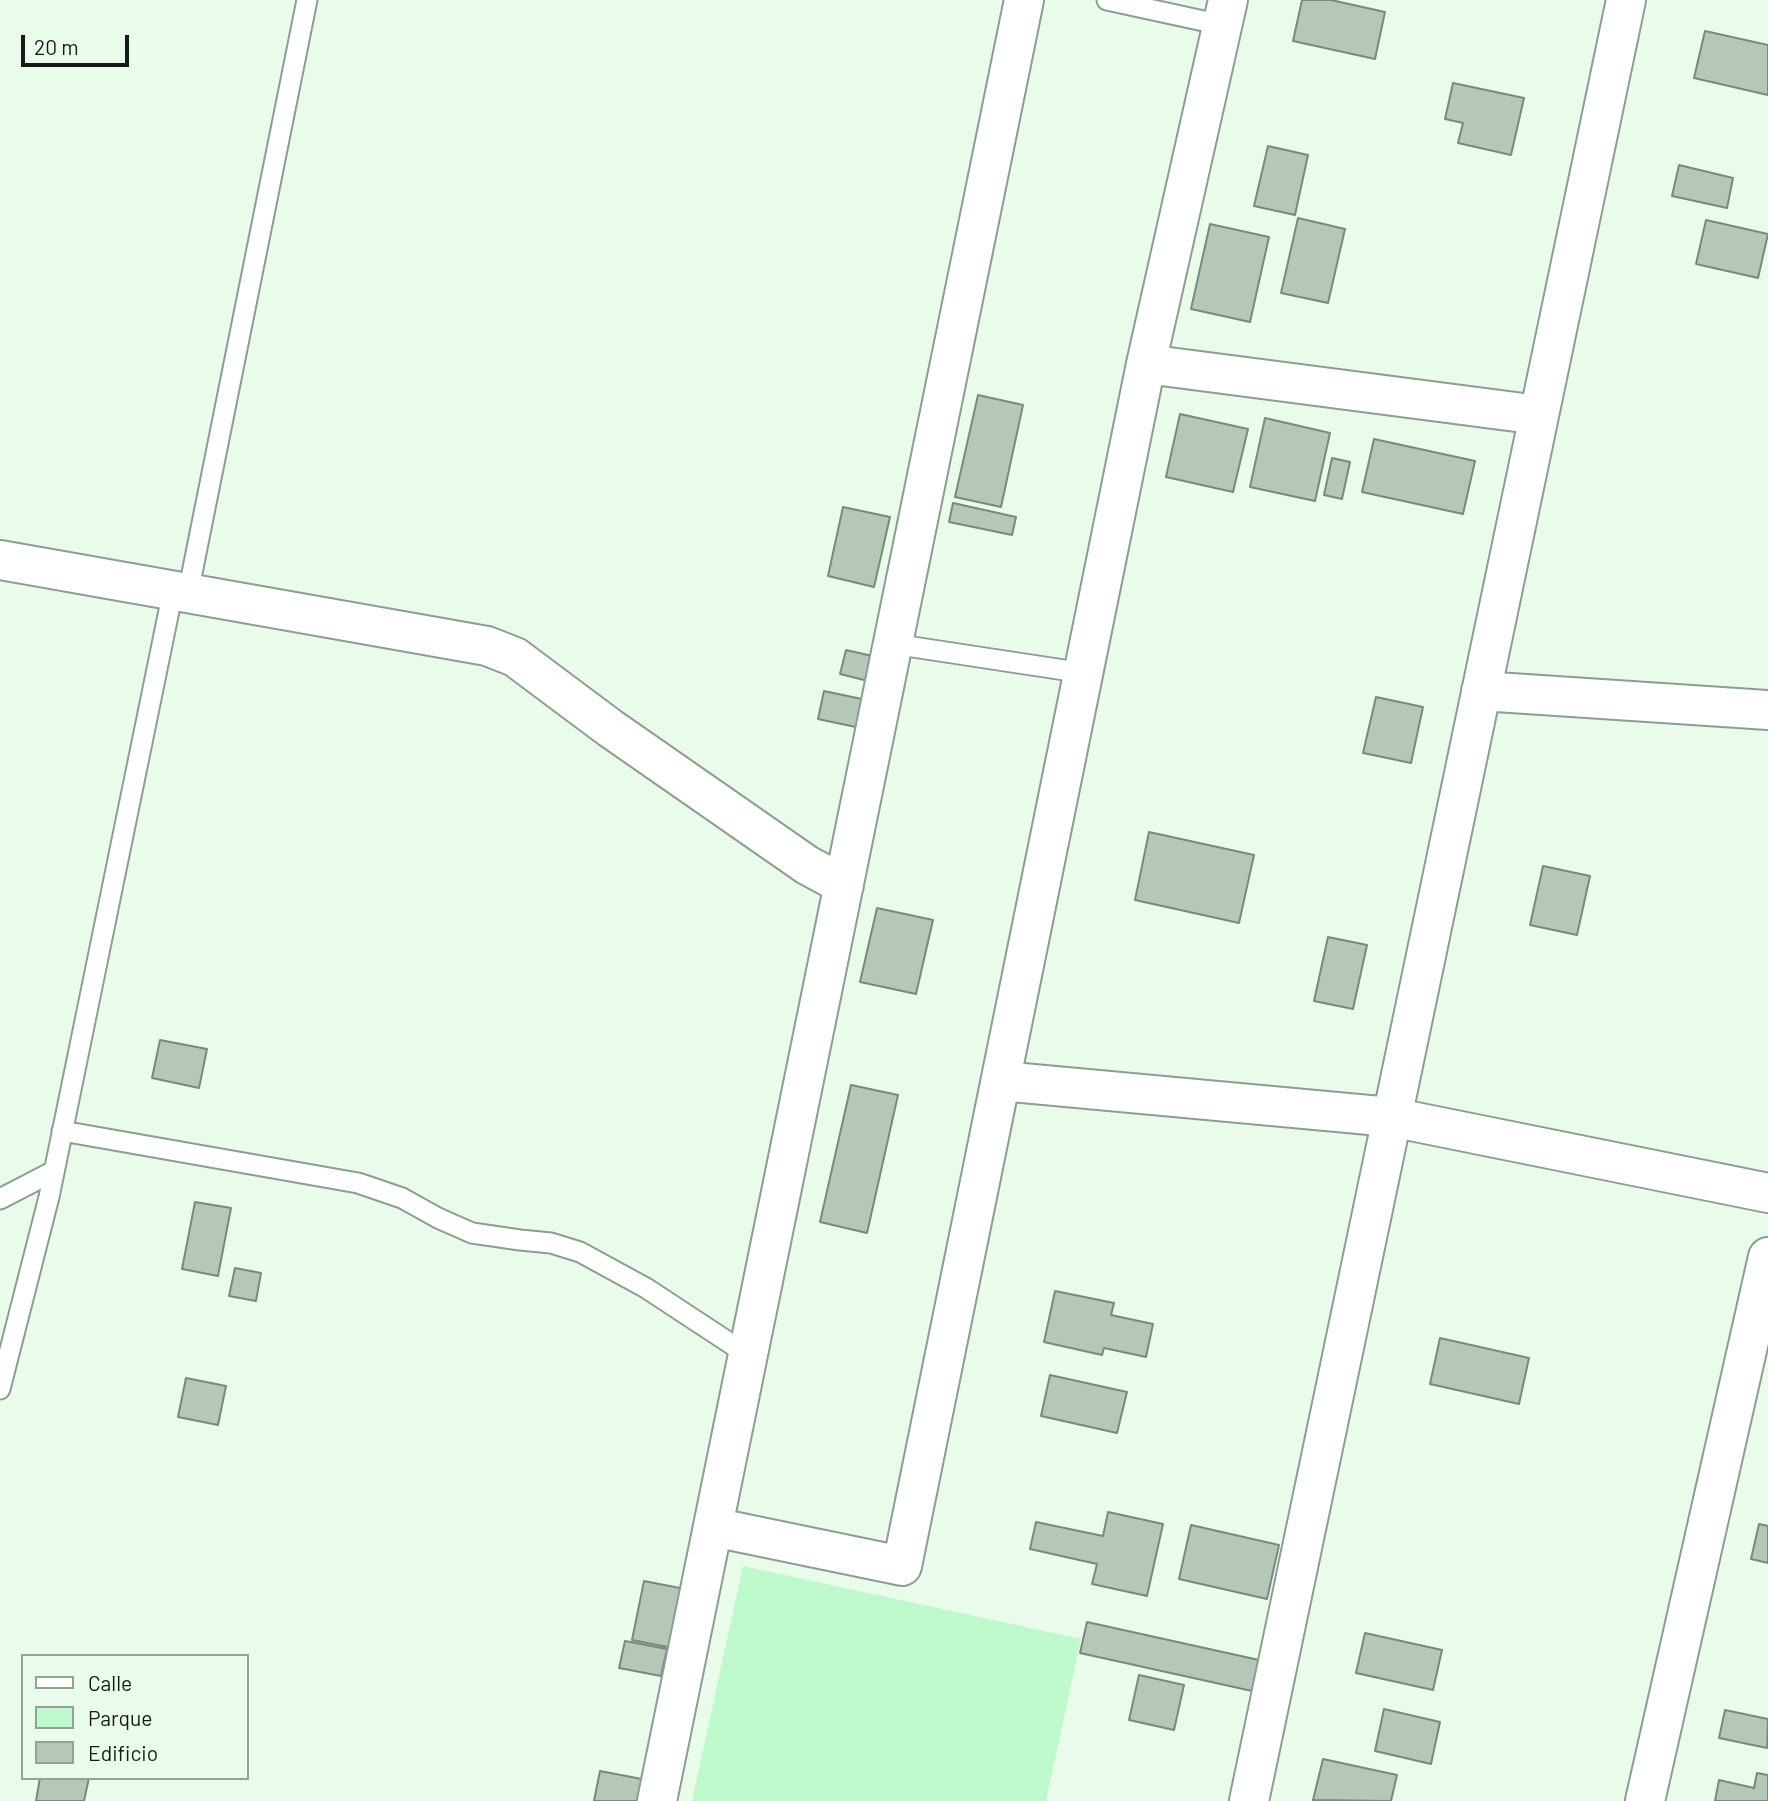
<!DOCTYPE html>
<style>
body{margin:0}
#map{position:relative;width:1768px;height:1801px;overflow:hidden;background:#e9fcec;font-family:Barlow,sans-serif}
canvas{display:block}
.legend{position:absolute;left:21px;top:1654px;width:228px;height:126px;box-sizing:border-box;background:#e9fcec;border:2px solid #94a296;margin:0;padding:9px 12px;list-style:none;font-size:21px;color:#141b16}
.legend li{display:flex;align-items:center;gap:14px;height:35px}
.legend b{width:35px;border:2px solid #94a296}
.scale{position:absolute;left:21px;top:35px;width:108px;height:32px;box-sizing:border-box;border:4px solid #141b16;border-top:0;padding-left:9px;font-size:21px;line-height:24px;white-space:nowrap;color:#141b16;-webkit-text-stroke:5px #e9fcec;paint-order:stroke}
</style>
<div id="map">
<canvas width="1768" height="1801"></canvas>
<ul class="legend">
<li><b style="height:9px;background:#fff"></b>Calle</li>
<li><b style="height:19px;background:#bdf9ca"></b>Parque</li>
<li><b style="height:19px;background:#b4c7b8"></b>Edificio</li>
</ul>
<div class="scale">20 m</div>
</div>
<script>
const g = document.querySelector('canvas').getContext('2d');
g.lineJoin = 'round';
function fill(path, color) { g.fillStyle = color; g.fill(path, 'evenodd'); }
const shape = rows => new Path2D(rows.map(r => 'M' + r).join(''));
function strokePath(path, color, width, dash) { g.strokeStyle = color; g.lineWidth = width; g.lineCap = dash ? 'butt' : 'round'; g.setLineDash(dash || []); g.stroke(path); }
const green = shape([
 [743,1566,1081,1639,1046,1801,692,1801]
]);
const building = shape([
 [1302,0,1331,0,1385,12,1375,59,1293,41,1302,0],
 [1705,31,1768,45,1768,95,1694,78,1705,31],
 [1453,83,1524,98,1511,155,1458,143,1463,123,1445,119,1453,83],
 [1268,146,1308,155,1295,215,1254,206,1268,146],
 [1679,165,1733,178,1727,208,1672,196,1679,165],
 [1298,218,1345,229,1328,303,1281,293,1298,218],
 [1706,220,1768,234,1758,278,1696,264,1706,220],
 [1210,224,1269,237,1250,322,1191,309,1210,224],
 [978,395,1023,405,1001,507,955,497,978,395],
 [1180,414,1248,429,1233,492,1166,477,1180,414],
 [1265,418,1330,433,1315,501,1250,487,1265,418],
 [1374,439,1475,461,1463,514,1362,492,1374,439],
 [1332,458,1350,462,1342,499,1324,495,1332,458],
 [953,503,1016,517,1012,535,949,522,953,503],
 [843,507,890,517,874,587,828,576,843,507],
 [846,650,877,657,872,682,840,674,846,650],
 [824,691,871,701,865,729,818,719,824,691],
 [1376,697,1423,707,1411,763,1363,753,1376,697],
 [1149,832,1254,855,1239,923,1135,900,1149,832],
 [1543,866,1590,876,1577,935,1530,925,1543,866],
 [877,908,933,920,916,994,860,982,877,908],
 [1328,937,1367,945,1353,1009,1314,1001,1328,937],
 [160,1040,207,1049,199,1088,152,1078,160,1040],
 [851,1085,898,1095,867,1233,820,1222,851,1085],
 [195,1202,231,1208,218,1276,182,1269,195,1202],
 [235,1268,261,1273,256,1301,229,1296,235,1268],
 [1055,1291,1114,1303,1111,1315,1153,1324,1146,1357,1104,1348,1102,1355,1044,1342,1055,1291],
 [1440,1338,1529,1358,1519,1404,1430,1384,1440,1338],
 [1050,1375,1127,1392,1117,1433,1041,1416,1050,1375],
 [186,1378,226,1386,218,1425,178,1417,186,1378],
 [1108,1512,1163,1524,1147,1596,1092,1584,1097,1564,1030,1549,1036,1522,1103,1536,1108,1512],
 [1759,1524,1768,1526,1768,1563,1751,1559,1759,1524],
 [1191,1525,1279,1545,1267,1599,1179,1579,1191,1525],
 [644,1581,685,1589,673,1648,632,1640,644,1581],
 [1087,1622,1259,1660,1252,1691,1080,1653,1087,1622],
 [1365,1633,1442,1650,1433,1690,1356,1673,1365,1633],
 [625,1641,667,1649,661,1676,619,1668,625,1641],
 [1139,1675,1184,1685,1174,1730,1129,1720,1139,1675],
 [1384,1709,1440,1722,1431,1764,1375,1751,1384,1709],
 [1725,1710,1768,1719,1767,1748,1719,1738,1725,1710],
 [1323,1759,1397,1775,1391,1801,1313,1800,1323,1759],
 [600,1771,647,1780,642,1801,594,1801,600,1771],
 [1757,1773,1768,1775,1768,1801,1715,1801,1719,1780,1754,1788,1757,1773],
 [40,1778,89,1778,84,1801,36,1801,40,1778]
]);
const lane = shape([
 [1107,0,1222,25],
 [188,593,307,0],
 [893,644,1084,673],
 [62,1131,358,1183,402,1198,438,1218,472,1233,520,1240,551,1243,580,1252,646,1288,748,1355],
 [0,1199,54,1171],
 [0,1389,49,1197,173,591]
]);
const street = shape([
 [1146,364,1539,415],
 [0,560,487,646,515,657,610,728,807,865,844,885],
 [1481,691,1768,710],
 [1001,1081,1391,1117,1768,1193],
 [713,1527,902,1566,1146,364,1228,0],
 [657,1801,1024,0],
 [1249,1801,1626,0],
 [1645,1801,1768,1257]
]);
fill(green, '#bdf9ca');
fill(building, '#b4c7b8');
strokePath(building, '#788a7b', 2);
strokePath(lane, '#8c9e8f', 23);
strokePath(street, '#8c9e8f', 42);
strokePath(lane, '#fff', 19);
strokePath(street, '#fff', 38);
</script>
